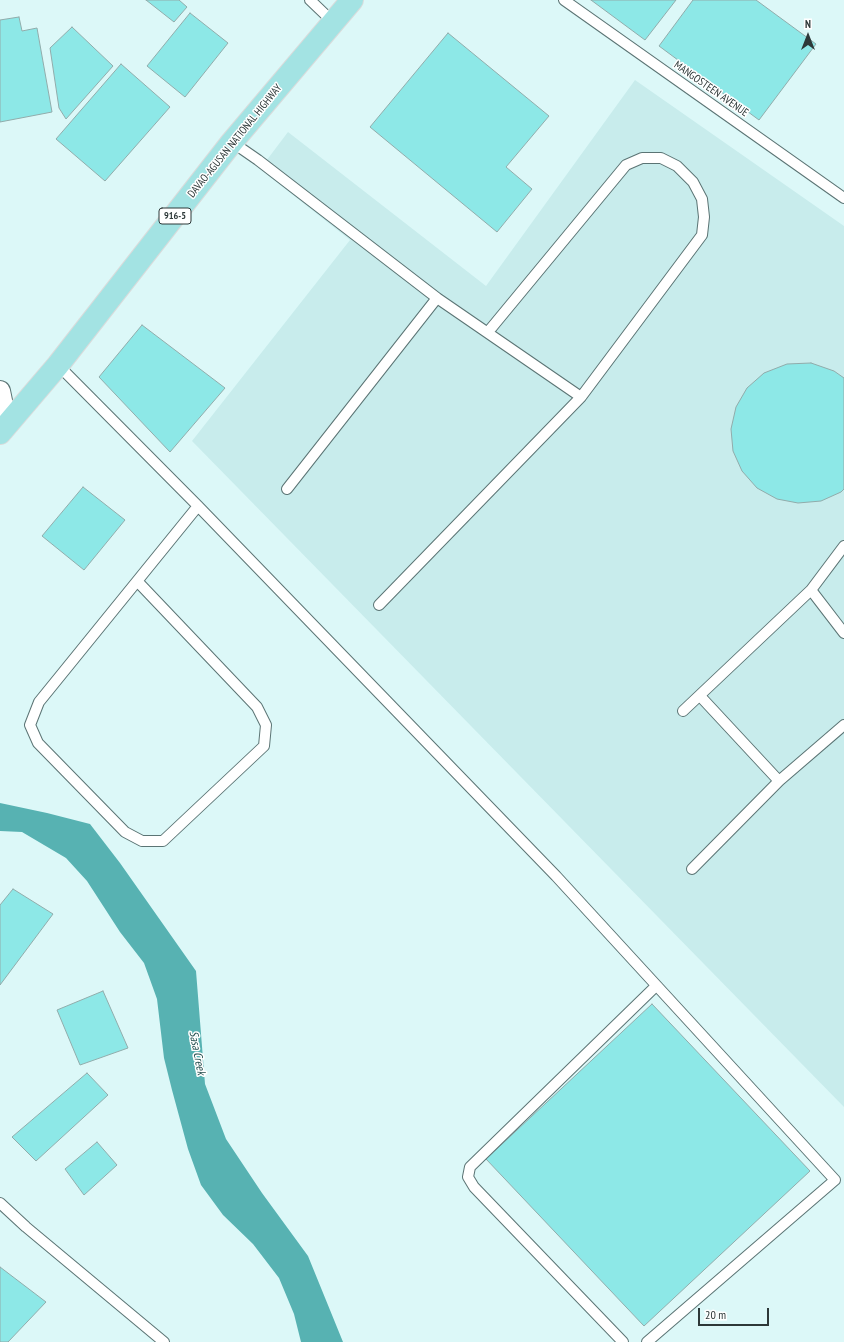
<!DOCTYPE html>
<style>
body{margin:0}
#map{position:relative;width:844px;height:1342px;overflow:hidden;background:#dcf8f8;font-family:"PT Sans Narrow",sans-serif}
canvas{display:block}
.north{position:absolute;left:788px;top:16px;width:40px;height:40px;-webkit-text-stroke:3px #fff;paint-order:stroke;rotate:0deg;font-size:11px;font-weight:700;line-height:16px;text-align:center;color:#2d3838}
.north::after{content:'';display:block;margin:auto;width:14px;height:18px;background:#2d3838;clip-path:polygon(50% 0,100% 100%,50% 72%,0 100%)}
.scale{position:absolute;left:698px;top:1308px;width:71px;height:18px;box-sizing:border-box;border:2px solid #2d3838;border-top:0;padding-left:5px;font-size:12px;line-height:14px;white-space:nowrap;color:#2d3838;-webkit-text-stroke:3px #fff;paint-order:stroke}
</style>
<div id="map">
<canvas width="844" height="1342"></canvas>
<div class="north">N</div>
<div class="scale">20 m</div>
</div>
<script>
const g = document.querySelector('canvas').getContext('2d');
g.lineJoin = 'round';
function fill(path, color) { g.fillStyle = color; g.fill(path, 'evenodd'); }
const shape = rows => new Path2D(rows.map(r => 'M' + r).join(''));
function strokePath(path, color, width, dash) { g.strokeStyle = color; g.lineWidth = width; g.lineCap = dash ? 'butt' : 'round'; g.setLineDash(dash || []); g.stroke(path); }
function label(font, color, halo, rows, align = 'center') {
  g.font = font + ' "PT Sans Narrow",sans-serif'; g.lineWidth = 3; g.setLineDash([]); g.textBaseline = 'middle'; g.strokeStyle = halo; g.fillStyle = color; for (const [text, x, y, turn = 0] of rows) {
    g.save(); g.translate(x, y); g.rotate((+turn || 0) * Math.PI / 180); g.textAlign = isNaN(turn) ? turn : align; if (halo) g.strokeText(text, 0, 0); g.fillText(text, 0, 0); g.restore();
  }
}
const built = shape([
 [635,80,844,226,844,1107,192,441,350,240,260,169,288,132,486,286]
]);
const water = shape([
 [0,803,47,813,90,824,120,863,196,971,205,1084,226,1139,262,1193,308,1256,343,1342,301,1342,294,1314,279,1278,253,1244,223,1215,201,1185,188,1149,172,1090,164,1058,157,999,144,963,120,932,87,881,66,858,22,832,0,831]
]);
const building = shape([
 [146,0,179,0,187,7,174,22,146,0],
 [591,0,676,0,645,40,591,0],
 [693,0,756,0,816,44,759,120,659,46,693,0],
 [190,13,228,43,185,97,147,66,190,13],
 [19,17,22,31,37,28,52,112,0,122,0,20,19,17],
 [72,27,113,66,66,119,59,108,50,48,72,27],
 [448,33,549,116,506,167,532,189,497,232,370,127,448,33],
 [121,64,170,107,105,181,56,139,121,64],
 [142,325,225,388,170,452,99,377,142,325],
 [811,363,834,371,844,378,844,489,841,492,821,501,798,503,777,499,757,488,742,471,733,451,731,429,736,407,747,388,764,373,787,364,811,363],
 [83,487,125,520,84,570,42,536,83,487],
 [13,889,53,914,0,985,0,905,13,889],
 [103,991,128,1048,80,1065,57,1010,103,991],
 [652,1004,810,1171,644,1326,486,1159,652,1004],
 [87,1073,108,1095,36,1161,12,1137,87,1073],
 [97,1142,117,1165,84,1195,65,1169,97,1142],
 [0,1267,46,1302,8,1342,0,1342,0,1267]
]);
const lane = shape([
 [310,0,333,22],
 [564,0,844,198],
 [232,142,258,160,437,298,581,397],
 [58,365,198,506,556,876,835,1180,647,1342],
 [287,489,437,298],
 [138,582,257,707,266,725,264,746,163,841,142,841,125,832,38,743,30,725,39,702,198,506],
 [811,590,844,633],
 [379,605,581,397,702,235,704,217,702,199,693,182,677,166,661,158,642,158,626,165,488,332],
 [700,696,779,781],
 [683,711,811,590,844,546],
 [692,869,779,781,844,725],
 [0,1203,26,1227,164,1342],
 [623,1342,474,1187,468,1177,470,1167,656,986]
]);
const street = shape([
 [0,391,7,425]
]);
const primary = shape([
 [0,433,58,365,232,142,352,0]
]);
const shields = [
 [175,216,32]
];
const shieldNames = [
 ["916-5",175,216]
];
const streetNames = [
 ["MANGOSTEEN AVENUE",711,89,35],
 ["DAVAO-AGUSAN NATIONAL HIGHWAY",235,141,-51]
];
const waterNames = [
 ["Sasa Creek",197,1053,79]
];
fill(built, '#c8ecec');
fill(water, '#57b2b2');
fill(building, '#8de8e7');
strokePath(building, '#91acab', 1);
strokePath(lane, '#5b7474', 12);
strokePath(street, '#5b7474', 22);
strokePath(primary, '#d9dbdb', 24);
strokePath(lane, '#fff', 10);
strokePath(street, '#fff', 20);
strokePath(primary, '#a3e3e3', 22);
for (const [x, y, w] of shields) { const box = new Path2D(); box.roundRect(x - w / 2, y - 8, w, 16, 3); g.fillStyle = '#fff'; g.fill(box); strokePath(box, '#2d3838', 1); }
label('bold 10px', '#2d3838', null, shieldNames);
label('11px', '#2d3838', '#fff', streetNames);
label('italic 12px', '#265050', '#fff', waterNames);
</script>
